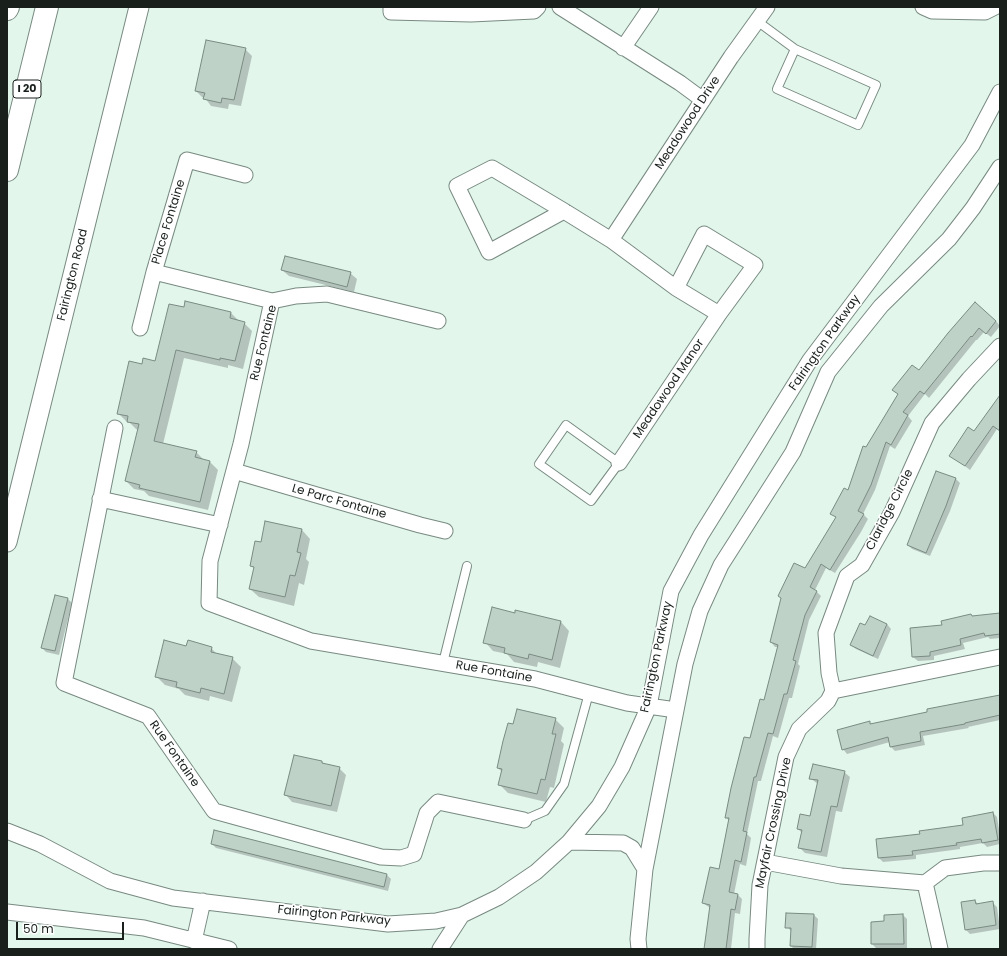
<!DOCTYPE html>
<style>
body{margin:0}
#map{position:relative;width:1007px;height:956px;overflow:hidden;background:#e2f6ec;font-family:Poppins,sans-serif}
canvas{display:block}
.frame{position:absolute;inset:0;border:8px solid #19201c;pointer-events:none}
.scale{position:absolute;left:16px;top:922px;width:108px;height:18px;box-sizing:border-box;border:2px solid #19201c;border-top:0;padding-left:5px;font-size:12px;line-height:14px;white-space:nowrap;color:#19201c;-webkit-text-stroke:3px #fff;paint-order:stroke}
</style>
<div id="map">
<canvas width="1007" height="956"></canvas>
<div class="frame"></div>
<div class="scale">50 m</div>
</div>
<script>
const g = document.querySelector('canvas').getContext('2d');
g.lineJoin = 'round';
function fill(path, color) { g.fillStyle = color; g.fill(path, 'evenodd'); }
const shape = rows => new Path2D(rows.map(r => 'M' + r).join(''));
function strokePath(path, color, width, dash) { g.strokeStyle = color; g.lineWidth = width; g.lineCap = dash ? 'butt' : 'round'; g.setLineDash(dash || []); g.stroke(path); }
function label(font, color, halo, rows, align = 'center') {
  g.font = font + ' Poppins,sans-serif'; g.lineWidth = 3.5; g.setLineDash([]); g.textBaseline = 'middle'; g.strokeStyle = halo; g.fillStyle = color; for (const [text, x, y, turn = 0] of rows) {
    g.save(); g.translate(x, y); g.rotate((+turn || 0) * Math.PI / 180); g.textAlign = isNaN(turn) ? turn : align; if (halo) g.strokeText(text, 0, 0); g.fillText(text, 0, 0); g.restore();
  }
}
const shadow = shape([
 [245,49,252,56,241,106,229,104,228,109,211,106,205,98,202,97,196,91],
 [282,270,350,273,357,279,354,292,289,276],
 [185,308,231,313,239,321,244,323,252,331,243,369,228,365,228,368,184,358,163,444,196,452,204,460,210,462,218,470,208,510,149,496,144,491,134,489,126,481,139,430,136,429,129,422,126,421,118,413,143,365,156,362],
 [996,321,1000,326,991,337,984,332,977,340,976,340,929,398,925,394,908,416,912,421,895,449,890,446,875,490,863,514,868,519,861,532,835,573,826,568,815,590,821,596,809,620,798,664,800,666,792,698,789,698,778,738,773,736,761,781,758,781,747,834,751,838,746,866,740,864,734,894,738,895,742,899,740,914,735,913,731,949,705,949,710,908,703,903,719,870,729,821,726,817,764,701,778,647,775,647,771,642,805,569,836,518,832,514,849,492,866,448,919,372,949,333],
 [1000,397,1000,432,997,429,970,470,950,455,975,433],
 [937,472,956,479,960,483,950,511,930,556,912,549,908,545],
 [302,530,310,539,306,559,309,562,304,585,299,583,294,606,259,597,250,589,255,569,251,565,261,543],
 [68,599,72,603,59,655,46,652,42,648],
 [515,614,561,622,569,631,560,668,538,662,537,667,514,662,507,654,493,651,485,642],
 [1000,614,1000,638,990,639,988,637,963,643,965,649,934,656,934,660,918,661,913,657,943,626,973,617],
 [870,617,887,624,891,629,878,659,856,649,851,645,866,627],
 [187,647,211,648,218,655,232,658,241,667,232,702,210,696,209,701,185,695,179,689,165,685,156,676],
 [1000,696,1000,720,968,727,969,728,923,736,925,745,895,751,891,747,890,742,847,754,843,749,869,722,872,725],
 [555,719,564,728,561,741,564,744,554,788,550,787,546,802,508,793,499,784,502,772,498,768,514,725],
 [322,762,325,765,339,768,346,775,337,812,292,802,286,795],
 [844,772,850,777,842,812,836,811,827,857,805,853,799,847,802,833,798,829,811,817,818,784,810,778],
 [993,813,997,817,1000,835,1000,844,987,847,983,843,960,847,960,849,916,855,916,859,883,862,879,858,921,835,964,826],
 [215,832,387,875,391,879,388,891,216,848,212,844],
 [975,901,979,905,992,902,997,907,1000,929,970,934,966,930],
 [814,915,818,919,816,949,794,949,791,946,792,932,787,927],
 [903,915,907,919,907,948,876,948,872,944,872,923,885,922]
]);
const building = shape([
 [206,40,246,48,234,100,222,98,221,103,203,99,205,93,195,91,206,40],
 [285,256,351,272,347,287,281,270,285,256],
 [185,301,231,312,230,318,245,322,235,361,220,358,220,360,176,350,154,441,197,451,195,457,210,461,200,502,139,488,140,485,125,481,139,424,127,422,128,416,117,414,129,361,142,364,143,358,155,361,169,304,184,307,185,301],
 [975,302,996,321,986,334,979,328,972,337,971,336,924,394,920,391,903,412,908,415,891,445,886,442,871,485,858,511,864,514,856,527,830,570,821,564,810,587,817,591,805,615,793,660,796,661,787,694,784,694,773,734,768,733,756,777,754,777,743,831,747,832,741,862,735,860,729,892,738,894,735,910,731,909,726,949,704,949,710,905,702,903,710,867,719,869,729,818,725,818,731,788,744,737,750,738,760,699,764,700,778,645,770,642,781,598,778,596,794,563,805,568,836,517,830,514,844,488,848,490,863,446,866,447,898,394,892,390,912,365,919,370,948,333,975,302],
 [1000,395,1000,431,993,426,965,466,949,456,968,427,974,431,1000,395],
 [936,471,956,478,946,506,926,553,907,545,936,471],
 [265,521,302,529,297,552,301,553,295,576,290,575,285,597,249,589,254,567,250,566,255,541,261,542,265,521],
 [55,595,68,598,55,651,41,648,55,595],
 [492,607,515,613,515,610,561,621,552,660,529,654,528,659,504,653,505,648,483,643,492,607],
 [1000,613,1000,634,985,636,984,633,960,639,961,645,930,652,930,656,912,657,910,628,942,625,941,621,971,614,972,616,1000,613],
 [870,616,887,624,873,656,850,645,860,623,865,625,870,616],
 [164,640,186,646,188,640,212,647,211,652,233,657,224,694,201,688,200,693,176,687,177,682,155,677,164,640],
 [1000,695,1000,715,965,723,965,724,920,732,921,741,890,747,888,737,842,750,837,730,870,721,870,724,927,712,927,709,1000,695],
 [517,709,556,718,552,734,556,734,545,780,541,779,537,794,498,785,502,769,497,768,503,741,508,723,513,724,517,709],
 [294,755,322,761,322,763,340,767,331,806,284,795,294,755],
 [813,764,845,771,837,807,831,806,821,852,798,848,802,830,797,829,800,814,810,816,818,780,809,779,813,764],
 [993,812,998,840,982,843,981,839,956,843,957,845,912,851,913,855,878,858,876,839,920,834,919,831,963,825,962,818,993,812],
 [214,830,387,874,384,887,211,844,214,830],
 [975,900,976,904,993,901,996,925,965,930,961,902,975,900],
 [786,913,814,914,812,947,790,946,791,928,785,928,786,913],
 [903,914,904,944,871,944,871,922,884,921,884,915,903,914]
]);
const service = shape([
 [757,21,795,49,876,85,858,125,777,89,795,49],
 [566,425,619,463,591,501,539,464,566,425],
 [443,663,467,566],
 [524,820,545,811,564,784,589,693]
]);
const minor = shape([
 [391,7,391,12,471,14,471,7],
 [560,7,680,83,703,100],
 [923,7,932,11,985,12,995,7],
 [471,14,534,11,538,7],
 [623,48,651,7],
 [564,211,489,252,457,186,492,168,564,211,611,240,676,288,719,314],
 [611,240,731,57,767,7],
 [154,272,272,301,296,296,327,294,438,321],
 [272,301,241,444,210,561,209,603,311,641,535,679,627,703,676,710],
 [140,328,154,272,187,160,245,175],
 [115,428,64,683,148,716,214,811,381,857,401,858,414,854,427,813,438,802,524,820],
 [619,463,719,314,755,265,704,234,676,288],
 [234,471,420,525,445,531],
 [100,499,220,525],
 [833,691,829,673,826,633,847,576,862,565,892,512,932,423,969,379,1000,346],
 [7,831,40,844,110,881,173,898,388,924,436,921,462,915,499,897,536,872,569,842,599,806,622,767,649,706,671,591,701,535,810,360,972,145,1000,92],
 [569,842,623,843,632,848,645,869],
 [765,862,841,876,925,883,945,868,983,863,1000,863],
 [925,883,940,949],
 [7,912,144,928,229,949],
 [194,941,203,901],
 [440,949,462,915],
 [639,949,638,939,645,869,685,664,700,611,721,565,793,452,828,372,881,306,949,239,973,208,1000,167],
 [757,949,757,939,760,885,786,757,799,729,828,701,833,691,1000,657]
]);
const tertiary = shape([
 [7,542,139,7]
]);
const motorway = shape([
 [7,9,8,7],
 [7,170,47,7]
]);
const shields = [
 [27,89,28]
];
const shieldNames = [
 ["I 20",27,89]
];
const streetNames = [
 ["Meadowood Drive",688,123,-57],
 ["Place Fontaine",169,222,-73],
 ["Fairington Road",73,275,-76],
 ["Rue Fontaine",264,343,-76],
 ["Fairington Parkway",825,343,-55],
 ["Meadowood Manor",669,389,-56],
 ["Le Parc Fontaine",339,502,16],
 ["Claridge Circle",890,510,-63],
 ["Fairington Parkway",657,657,-78],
 ["Rue Fontaine",494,672,10],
 ["Rue Fontaine",174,754,55],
 ["Mayfair Crossing Drive",774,823,-78],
 ["Fairington Parkway",334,916,6]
];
fill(shadow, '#0003');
fill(building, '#bfd2c8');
strokePath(building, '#798b82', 1);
strokePath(service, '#788a81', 10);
strokePath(minor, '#788a81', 17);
strokePath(tertiary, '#788a81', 21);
strokePath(motorway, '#788a81', 24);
strokePath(service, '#fff', 8);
strokePath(minor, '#fff', 15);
strokePath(tertiary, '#fff', 19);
strokePath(motorway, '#fff', 22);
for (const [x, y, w] of shields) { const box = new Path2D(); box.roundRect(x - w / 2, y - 9, w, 18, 3); g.fillStyle = '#fff'; g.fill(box); strokePath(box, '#19201c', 1); }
label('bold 11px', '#19201c', null, shieldNames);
label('12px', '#19201c', '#fff', streetNames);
</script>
